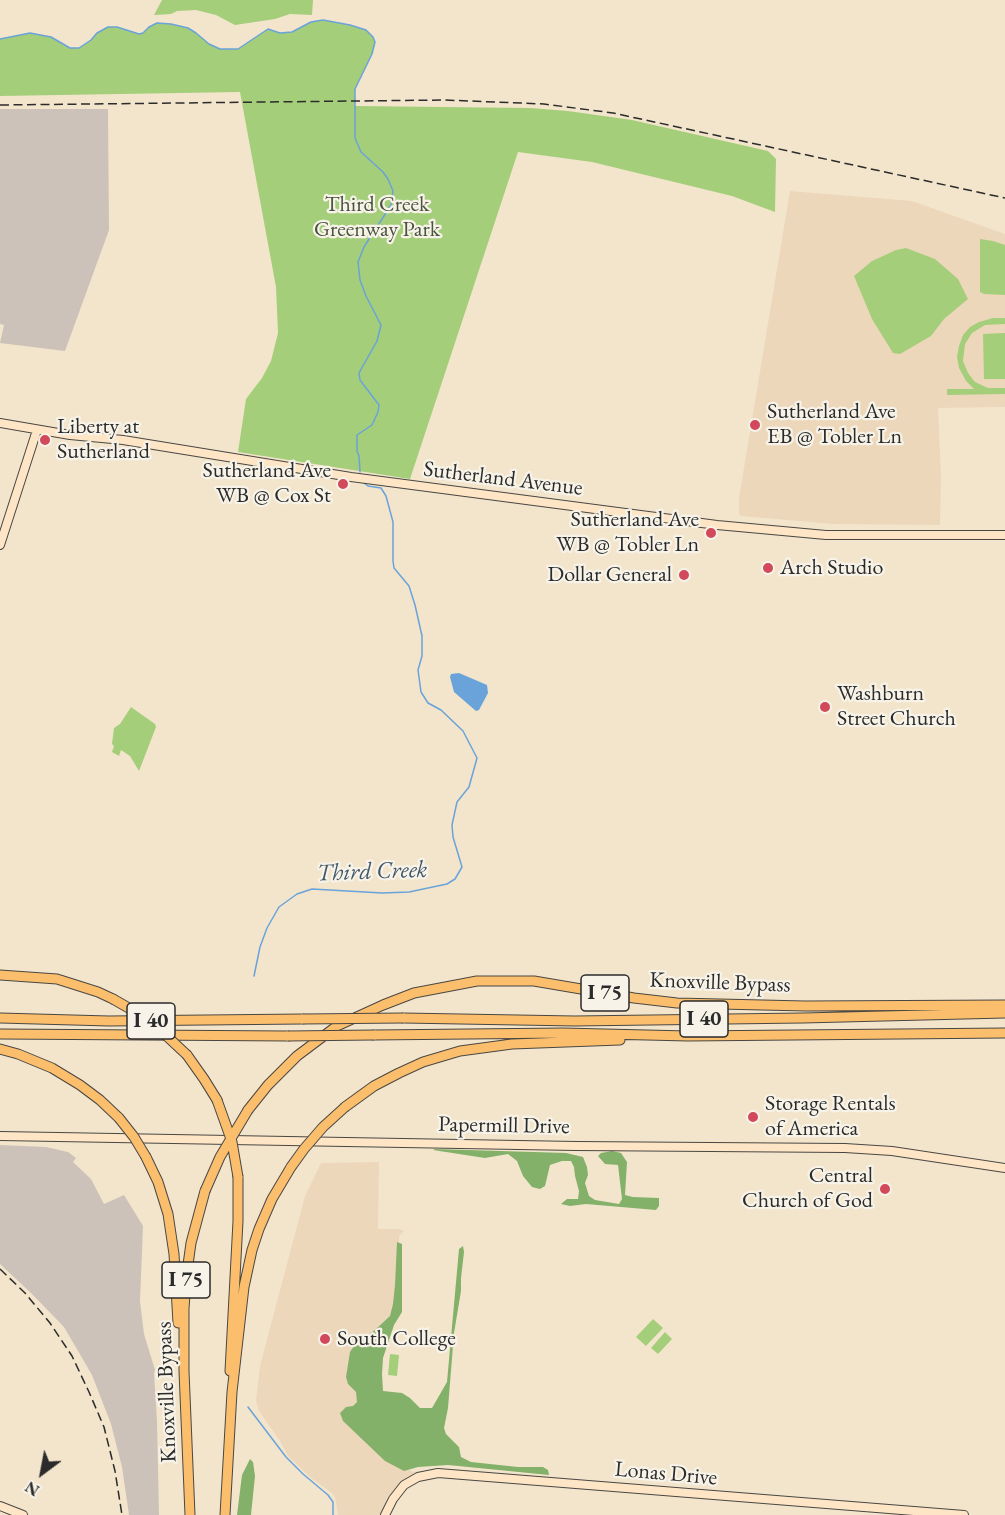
<!DOCTYPE html>
<style>
body{margin:0}
#map{position:relative;width:1005px;height:1515px;overflow:hidden;background:#f3e5cc;font-family:"EB Garamond",serif}
canvas{display:block}
.north{position:absolute;left:12px;top:1443px;width:60px;height:60px;-webkit-text-stroke:4px #f7f3e8;paint-order:stroke;rotate:212deg;font-size:16px;font-weight:700;line-height:24px;text-align:center;color:#2b2b2b}
.north::after{content:'';display:block;margin:auto;width:21px;height:27px;background:#2b2b2b;clip-path:polygon(50% 0,100% 100%,50% 72%,0 100%)}
</style>
<div id="map">
<canvas width="1005" height="1515"></canvas>
<div class="north">N</div>
</div>
<script>
const g = document.querySelector('canvas').getContext('2d');
g.lineJoin = 'round';
function fill(path, color) { g.fillStyle = color; g.fill(path, 'evenodd'); }
const shape = rows => new Path2D(rows.map(r => 'M' + r).join(''));
function strokePath(path, color, width, dash) { g.strokeStyle = color; g.lineWidth = width; g.lineCap = dash ? 'butt' : 'round'; g.setLineDash(dash || []); g.stroke(path); }
function label(font, color, halo, rows, align = 'center') {
  g.font = font + ' "EB Garamond",serif'; g.lineWidth = 4.5; g.setLineDash([]); g.textBaseline = 'middle'; g.strokeStyle = halo; g.fillStyle = color; for (const [text, x, y, turn = 0] of rows) {
    g.save(); g.translate(x, y); g.rotate((+turn || 0) * Math.PI / 180); g.textAlign = isNaN(turn) ? turn : align; if (halo) g.strokeText(text, 0, 0); g.fillText(text, 0, 0); g.restore();
  }
}
const built = shape([
 [790,191,912,201,1005,234,1005,407,938,408,941,476,940,525,833,524,741,516,739,514,739,498],
 [379,1162,378,1229,399,1229,404,1231,399,1236,399,1278,379,1370,398,1464,413,1472,422,1471,404,1481,387,1497,381,1515,338,1515,335,1497,332,1493,311,1478,288,1456,280,1441,259,1411,256,1401,260,1366,305,1196,321,1163]
]);
const industrial = shape([
 [0,109,108,109,109,230,65,351,0,343,4,325,0,324],
 [0,1145,46,1147,68,1152,76,1158,73,1162,91,1179,104,1204,124,1195,143,1226,140,1301,144,1334,155,1370,154,1373,157,1421,159,1515,129,1515,122,1467,111,1424,92,1375,64,1327,31,1293,0,1264]
]);
const green = shape([
 [162,0,313,0,312,15,290,14,275,19,235,25,216,15,196,10,177,11,171,14,154,15],
 [323,20,350,25,366,30,373,37,375,42,372,54,355,89,355,106,530,108,568,111,632,120,768,151,776,159,775,212,732,196,592,162,518,152,410,479,238,452,246,399,262,378,271,361,278,333,276,287,240,92,0,96,0,39,30,33,51,37,70,48,79,48,91,40,97,33,108,27,117,27,139,34,143,33,149,27,157,23,171,24,188,28,196,33,209,44,220,49,238,49,268,29,280,33,292,32,311,22],
 [980,239,993,241,1005,245,1005,295,984,294,980,292],
 [906,248,935,259,958,279,968,299,944,319,931,336,900,354,893,353,872,319,854,276,872,261,896,250],
 [993,318,1005,318,1005,324,985,325,972,333,965,344,963,361,968,373,975,382,988,388,1005,388,1005,394,947,395,947,389,974,389,966,381,959,368,957,357,959,346,963,335,970,327,979,322],
 [1005,333,1005,379,984,379,983,334],
 [131,707,155,724,156,727,139,771,130,756,121,750,119,756,112,752,114,746,112,744,114,728,120,724],
 [653,1319,663,1328,646,1346,636,1337],
 [665,1332,672,1339,658,1354,651,1348],
 [390,1354,399,1355,397,1376,388,1375]
]);
const forest = shape([
 [435,1149,566,1153,583,1157,587,1167,588,1175,585,1183,589,1196,595,1200,619,1204,622,1199,618,1165,605,1164,598,1156,601,1153,612,1151,621,1153,627,1162,625,1195,633,1197,659,1198,659,1206,656,1210,586,1204,570,1206,561,1204,567,1199,578,1199,579,1191,575,1176,574,1167,571,1161,562,1161,550,1165,545,1186,540,1189,532,1187,523,1176,517,1161,508,1154,485,1158,433,1150],
 [397,1242,402,1244,402,1312,394,1325,383,1358,382,1374,383,1391,402,1393,410,1398,420,1408,432,1408,447,1382,459,1249,463,1246,464,1252,461,1278,461,1291,454,1333,448,1408,444,1428,446,1434,459,1447,461,1457,471,1462,518,1467,543,1467,548,1470,549,1475,448,1465,418,1467,404,1471,385,1461,343,1421,340,1413,346,1407,353,1406,357,1402,356,1392,348,1384,346,1377,350,1352,354,1346,375,1330,390,1316,393,1304,395,1285],
 [250,1459,253,1462,255,1476,251,1515,237,1515,242,1475]
]);
const water = shape([
 [459,673,487,685,488,693,479,710,476,711,454,692,450,677,451,674]
]);
const stream = shape([
 [0,39,30,33,51,37,70,48,79,48,91,40,97,33,108,27,117,27,139,34,143,33,149,27,157,23,171,24,188,28,196,33,209,44,220,49,238,49,268,29,280,33,292,32,311,22,323,20,350,25,366,30,373,37,375,42,372,54,355,89,355,138,361,152,383,172,388,179,393,191,391,205,364,247,358,262,360,280,366,296,381,325,377,341,359,373,360,380,379,405,378,412,372,425,357,435,357,451,359,456,360,472],
 [254,976,260,947,267,928,279,907,297,894,312,889,382,893,409,892,447,884,455,879,462,867,453,837,452,825,457,802,469,787,477,758,463,731,441,710,428,703,421,692,418,670,422,656,422,636,415,605,409,586,394,568,393,561,393,522,386,496,381,488,368,486,364,483],
 [248,1407,286,1457,303,1474,328,1495,333,1502,333,1515]
]);
const secondary = shape([
 [0,423,70,435,123,440,351,477,717,525,826,535,1005,535],
 [0,545,37,430],
 [0,1136,576,1146,845,1148,892,1151,1005,1168],
 [0,1506,23,1515],
 [385,1515,393,1499,404,1485,418,1477,438,1473,964,1515]
]);
const highway = shape([
 [0,975,57,979,98,992,113,999],
 [0,1018,109,1021,303,1019],
 [403,1018,575,1021,803,1018,1005,1013],
 [0,1034,288,1036],
 [374,1035,563,1033,688,1036,1005,1033],
 [0,1049,18,1054,52,1068,80,1085,100,1100,119,1118],
 [187,1055,204,1079,217,1100],
 [345,1107,374,1086,399,1073,423,1062,460,1051,512,1044,620,1040],
 [248,1110,268,1085,297,1056,337,1026,383,1005,414,993,477,981,534,981,634,998,677,1003,805,1006,1005,1005],
 [146,1157,158,1182,168,1214,174,1254,178,1323],
 [230,1371,238,1221,238,1177],
 [190,1515,184,1371,184,1309,186,1279,191,1243,205,1191],
 [225,1515,232,1392,244,1287,252,1250,259,1229,272,1199,291,1167]
]);
const rail = shape([
 [0,105,445,100,544,104,613,113,1005,198],
 [0,1269,25,1293,50,1323,72,1356,89,1392,104,1427,115,1471,122,1515]
]);
const highwayBridge = shape([
 [113,999,141,1015,156,1026,187,1055],
 [303,1019,403,1018],
 [288,1036,374,1035],
 [217,1100,232,1142,238,1177],
 [119,1118,134,1137,146,1157],
 [291,1167,304,1149,323,1127,345,1107],
 [205,1191,220,1157,248,1110]
]);
const markers = [
 [755,425,6,"#d1495b"],
 [45,440,6,"#d1495b"],
 [343,484,6,"#d1495b"],
 [711,533,6,"#d1495b"],
 [768,568,6,"#d1495b"],
 [684,575,6,"#d1495b"],
 [825,707,6,"#d1495b"],
 [753,1117,6,"#d1495b"],
 [885,1189,6,"#d1495b"],
 [325,1339,6,"#d1495b"]
];
const shields = [
 [605,993,48],
 [704,1019,48],
 [151,1021,48],
 [186,1280,48]
];
const shieldNames = [
 ["I 75",605,993],
 ["I 40",704,1019],
 ["I 40",151,1021],
 ["I 75",186,1280]
];
const parkNames = [
 ["Third Creek",377,205],
 ["Greenway Park",377,230]
];
const poiNames = [
 ["Sutherland Ave",767,412],
 ["EB @ Tobler Ln",767,437],
 ["Liberty at",57,427],
 ["Sutherland",57,452],
 ["Sutherland Ave",331,471,"right"],
 ["WB @ Cox St",331,496,"right"],
 ["Sutherland Ave",699,520,"right"],
 ["WB @ Tobler Ln",699,545,"right"],
 ["Arch Studio",780,568],
 ["Dollar General",672,575,"right"],
 ["Washburn",837,694],
 ["Street Church",837,719],
 ["Storage Rentals",765,1104],
 ["of America",765,1129],
 ["Central",873,1176,"right"],
 ["Church of God",873,1201,"right"],
 ["South College",337,1339]
];
const streetNames = [
 ["Sutherland Avenue",503,479,7],
 ["Knoxville Bypass",720,983,2],
 ["Papermill Drive",504,1126,1],
 ["Knoxville Bypass",167,1392,-92],
 ["Lonas Drive",666,1474,5]
];
const waterNames = [
 ["Third Creek",372,872,-2]
];
fill(built, '#edd7bb');
fill(industrial, '#ccc2b9');
fill(green, '#a4ce7a');
fill(forest, '#83b16a');
fill(water, '#6aa3d9');
strokePath(stream, '#6aa3d9', 1.5);
strokePath(secondary, '#494743', 10);
strokePath(highway, '#494743', 11);
strokePath(secondary, '#fde5c5', 8);
strokePath(highway, '#fabe6d', 9);
strokePath(rail, '#2b2b2b', 1.5, [9, 4.5]);
strokePath(highwayBridge, '#494743', 11, []);
strokePath(highwayBridge, '#fabe6d', 9);
for (const [x, y, r, color] of markers) { const dot = new Path2D(); dot.arc(x, y, r, 0, 2 * Math.PI); g.fillStyle = color; g.fill(dot); strokePath(dot, '#f7f3e8', 2); }
for (const [x, y, w] of shields) { const box = new Path2D(); box.roundRect(x - w / 2, y - 18, w, 36, 4.5); g.fillStyle = '#f7f3e8'; g.fill(box); strokePath(box, '#2b2b2b', 1.5); }
label('bold 21px', '#2b2b2b', null, shieldNames);
label('22px', '#49543f', '#f7f3e8', parkNames);
label('22px', '#2b2b2b', '#f7f3e8', poiNames, 'left');
label('22px', '#2b2b2b', '#f7f3e8', streetNames);
label('italic 24px', '#415568', '#f7f3e8', waterNames);
</script>
